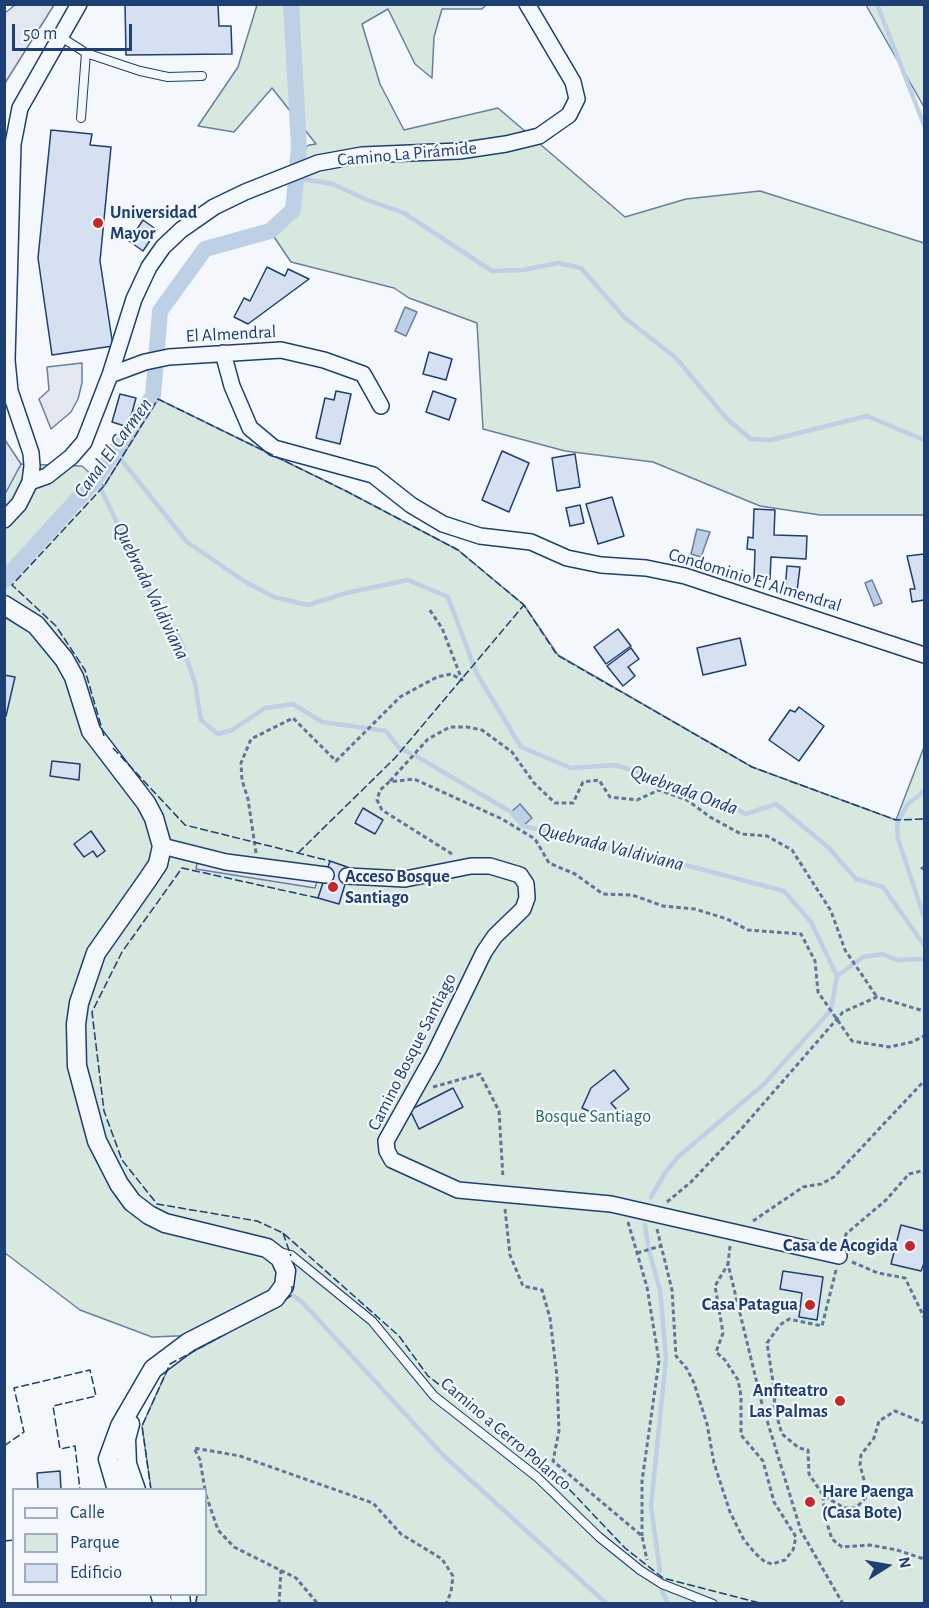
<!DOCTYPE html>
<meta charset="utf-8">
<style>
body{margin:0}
#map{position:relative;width:929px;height:1608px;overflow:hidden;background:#f4f7fb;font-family:"Alegreya Sans",sans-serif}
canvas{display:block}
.frame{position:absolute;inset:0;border:6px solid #1d3f73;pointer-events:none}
.legend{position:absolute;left:12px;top:1488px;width:195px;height:108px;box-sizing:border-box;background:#f4f7fb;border:2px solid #9eadc5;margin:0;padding:8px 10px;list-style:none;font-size:18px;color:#1d3f73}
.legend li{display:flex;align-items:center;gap:12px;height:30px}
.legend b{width:30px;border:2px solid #9eadc5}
.north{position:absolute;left:857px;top:1536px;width:60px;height:60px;-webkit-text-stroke:4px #f4f7fb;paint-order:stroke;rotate:79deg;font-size:16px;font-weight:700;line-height:24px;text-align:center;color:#1d3f73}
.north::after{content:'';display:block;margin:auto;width:21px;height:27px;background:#1d3f73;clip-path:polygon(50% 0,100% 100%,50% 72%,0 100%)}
.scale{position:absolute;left:12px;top:24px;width:120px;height:27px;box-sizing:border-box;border:3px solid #1d3f73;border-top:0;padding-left:8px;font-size:18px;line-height:21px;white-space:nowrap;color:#1d3f73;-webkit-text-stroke:4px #f4f7fb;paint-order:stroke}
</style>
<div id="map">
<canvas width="929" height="1608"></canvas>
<div class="frame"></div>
<ul class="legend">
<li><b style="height:8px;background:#f4f7fb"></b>Calle</li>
<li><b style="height:16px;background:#d7e8df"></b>Parque</li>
<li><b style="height:16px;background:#d5e0f0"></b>Edificio</li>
</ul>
<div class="north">N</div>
<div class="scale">50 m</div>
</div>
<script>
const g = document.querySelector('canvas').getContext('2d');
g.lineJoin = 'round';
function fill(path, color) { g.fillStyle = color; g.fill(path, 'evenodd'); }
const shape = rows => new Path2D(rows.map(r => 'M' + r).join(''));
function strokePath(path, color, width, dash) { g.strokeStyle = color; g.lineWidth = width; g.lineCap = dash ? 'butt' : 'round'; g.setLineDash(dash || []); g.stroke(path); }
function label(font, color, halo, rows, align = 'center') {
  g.font = font + ' "Alegreya Sans",sans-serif'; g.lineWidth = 4.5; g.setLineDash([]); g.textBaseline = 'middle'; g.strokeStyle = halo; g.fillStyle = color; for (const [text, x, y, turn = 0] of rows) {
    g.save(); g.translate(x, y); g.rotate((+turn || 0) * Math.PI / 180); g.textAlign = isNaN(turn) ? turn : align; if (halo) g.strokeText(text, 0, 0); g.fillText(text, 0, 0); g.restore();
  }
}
const green = shape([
 [257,5,486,5,482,9,442,9,434,37,432,78,415,64,388,9,362,24,380,84,404,130,498,108,625,217,686,199,760,191,924,243,924,515,820,515,760,506,653,462,565,451,483,429,477,323,409,298,394,288,291,262,270,231,293,210,292,158,309,145,316,144,272,88,234,132,198,126,238,67,257,5],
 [866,5,924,5,924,107,866,5],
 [158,399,346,491,458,550,524,605,558,655,752,767,896,820,924,747,924,1603,196,1603,197,1595,206,1594,206,1490,151,1489,142,1426,170,1364,226,1334,152,1337,80,1310,5,1253,4,494,21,464,82,466,104,486,158,399]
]);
const parking = shape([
 [15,5,54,5,5,83,5,13,15,5],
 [82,363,82,383,78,399,71,412,51,429,39,399,49,390,47,367,82,363],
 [5,440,21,464,5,494,4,494,5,440],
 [198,858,318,878,315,888,196,869,198,858]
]);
const water = shape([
 [405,307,417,312,406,336,395,331,405,307],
 [697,529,710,532,701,557,691,554,697,529],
 [872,580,882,603,874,606,865,583,872,580],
 [520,804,532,818,523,826,511,812,520,804]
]);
const stream = shape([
 [877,4,924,125],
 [296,178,333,184,367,200,404,213,492,271,523,270,558,263,581,268,625,318,676,358,728,420,751,439,771,440,867,416,924,440],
 [115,452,187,542,244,581,274,597,308,605,346,593,408,580,448,597,477,674,521,747,571,768,615,765,649,775,715,798,746,814,776,804,829,848,856,879,883,887,924,945],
 [96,479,149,589,179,637,195,683,201,720,218,734,232,730,265,708,293,704,322,722,386,731,399,748,410,753],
 [416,756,511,812,523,826,584,839,637,858,685,865,784,891,811,922,837,976,831,1010,764,1084,678,1157,665,1173,651,1197],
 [924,791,907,805,897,824,898,839,924,917],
 [837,976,863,957,883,954,897,960,924,959],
 [645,1225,649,1251,660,1290,666,1358,651,1506,660,1571],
 [294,1296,303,1303,444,1456,607,1604],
 [662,1591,668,1604]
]);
const canal = shape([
 [4,580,96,479,153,396,160,311,205,249,270,231,293,210,299,147,291,4]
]);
const building = shape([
 [125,4,218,4,219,26,231,26,232,54,126,55,125,4],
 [51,130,92,134,90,145,111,147,100,261,113,346,52,355,38,258,51,130],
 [143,220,157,230,143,251,129,241,143,220],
 [267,267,285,276,288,269,309,279,248,324,234,317,244,298,250,301,267,267],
 [429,352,452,359,446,380,423,374,429,352],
 [336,391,351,394,340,444,316,438,325,398,334,400,336,391],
 [433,391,456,399,449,420,426,412,433,391],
 [120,394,136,398,128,427,112,422,120,394],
 [502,451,529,463,509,512,482,500,502,451],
 [575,454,580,487,557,491,552,458,575,454],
 [612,497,624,536,598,544,586,504,612,497],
 [580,505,584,523,570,526,566,508,580,505],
 [754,509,775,510,774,535,807,536,806,559,771,557,770,579,754,579,755,550,747,549,748,537,753,538,754,509],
 [924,554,924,600,912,602,910,589,915,589,907,556,924,554],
 [787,566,800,567,797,591,785,590,787,566],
 [618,629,631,646,606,664,594,647,618,629],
 [740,638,746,665,703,675,697,648,740,638],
 [631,648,639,659,628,667,635,676,623,686,607,666,631,648],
 [4,675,15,677,6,716,4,715,4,675],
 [799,707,824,726,799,761,769,740,790,710,795,712,799,707],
 [52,761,80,764,79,780,50,776,52,761],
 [363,808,383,820,375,834,355,823,363,808],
 [91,831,105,851,97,857,93,851,84,857,74,844,91,831],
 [330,861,350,868,339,904,318,898,330,861],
 [614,1070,629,1089,611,1103,623,1117,616,1123,582,1108,591,1088,614,1070],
 [453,1088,463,1107,419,1129,410,1110,453,1088],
 [901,1225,924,1231,924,1263,921,1271,891,1264,901,1225],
 [783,1271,823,1277,817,1320,799,1317,802,1293,780,1289,783,1271],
 [60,1471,61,1490,38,1490,37,1473,60,1471]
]);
const path = shape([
 [390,781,428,739,450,727,467,727,482,730,512,752,534,783,555,803,573,803,583,782,599,780,610,797,637,800,659,790,687,800,710,817,741,834,767,836,792,850,831,911,845,950,877,997],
 [256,853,248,799,242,780,241,763,251,739,293,718,336,761,400,697,437,677,451,674,462,680,442,628,429,609],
 [452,854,382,810,377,800,380,790,389,782,414,779,502,819,535,839,549,863,575,874,603,894,632,895,663,906,695,909,727,919,748,930,801,934,815,961,818,992,852,1041,889,1047,912,1042,924,1036],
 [921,869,924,867],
 [433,1087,480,1074,499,1111,503,1178],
 [667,1202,691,1182,743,1127,843,1012,877,997,924,1011],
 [505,1209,510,1255,523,1286,542,1290,550,1318,557,1377,559,1431,553,1461,642,1536,647,1560],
 [753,1221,803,1187,821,1184,834,1177,924,1081],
 [628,1222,647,1287,659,1361,642,1481,642,1536],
 [657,1229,672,1290,676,1356,687,1369,694,1383,707,1424,714,1463,730,1512,744,1540,755,1553,765,1562,772,1564,785,1560,793,1550,796,1537,774,1502,763,1461,741,1435,741,1396,738,1380,725,1360,716,1352,723,1333,715,1286,728,1264],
 [843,1244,846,1234,886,1200,909,1174,921,1171,924,1173],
 [730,1246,728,1264,762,1404,801,1531,843,1604],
 [637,1253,661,1246],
 [852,1262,878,1273,905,1278,924,1317],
 [836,1270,822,1326,789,1319,780,1325,767,1343,775,1395,774,1407,782,1434,799,1448,808,1450,809,1474,823,1495,844,1508,856,1508,868,1495,860,1465,861,1455,874,1438,879,1421,895,1411,924,1423],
 [205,1490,200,1460,194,1448,240,1456,373,1503,401,1534,442,1559,453,1576,451,1592,446,1604],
 [206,1495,218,1530,234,1547,296,1578,318,1604],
 [823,1496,825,1517,832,1539,842,1547,870,1545,897,1550,924,1559],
 [279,1604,281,1570]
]);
const service = shape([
 [61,37,86,53,140,71,168,77,202,76],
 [81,118,86,53],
 [280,1252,291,1255,372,1321,434,1396,537,1477,599,1537,640,1570,662,1584,713,1604]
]);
const minor = shape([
 [223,353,232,386,250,428,274,448,373,475,411,505,443,524,480,536,531,542,567,558,601,565,646,568,685,576,924,655],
 [110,375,145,362,169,357,281,350,324,360,363,374,381,406],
 [30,482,47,476,71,457,84,442,110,375,134,299,149,267,163,247,181,230,214,207,245,192,318,163,362,155,459,151,506,144,539,136,569,115,577,99,573,82,527,4],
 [4,520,19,504,30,482,32,466,31,453,10,391,7,360,13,144,20,108,79,4],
 [162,846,226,862,326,875],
 [347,876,405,879,471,866,490,866,520,875,526,884,527,898,523,909,495,936,484,952,433,1057,386,1141,387,1151,392,1160,458,1190,611,1204,839,1256]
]);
const tertiary = shape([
 [4,605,36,625,64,659,74,677,91,731,146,803,154,818,162,846,158,864,148,879,96,953,79,1003,76,1024,77,1066,97,1141,119,1184,132,1202,149,1215,165,1223,267,1248,280,1258,286,1271,284,1286,275,1298,189,1342,153,1369,120,1426,108,1459,117,1490],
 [130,1424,126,1439,127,1464,136,1490],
 [160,1594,163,1604],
 [180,1594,181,1604]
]);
const fence = shape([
 [104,736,85,670,56,626,12,585,104,486,158,399,346,491,458,550,524,605,557,655,752,767,896,820,924,819],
 [113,748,185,825,330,861],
 [298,853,395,758,524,605],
 [318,898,182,868,122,952,92,1012,104,1111,122,1160,157,1204,257,1221,283,1233,399,1336,428,1376,551,1470,625,1548,663,1578,764,1604],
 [283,1233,291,1256],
 [285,1300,292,1295,292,1286],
 [4,1446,24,1432,14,1388,90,1370,96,1396,53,1406,60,1449,75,1446,80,1490],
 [151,1490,142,1426,170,1364,220,1337],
 [4,1541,14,1540],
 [196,1604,197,1594]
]);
const markers = [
 [98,223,6,"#c62828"],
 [333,887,6,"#c62828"],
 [910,1246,6,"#c62828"],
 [810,1305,6,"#c62828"],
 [840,1401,6,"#c62828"],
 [810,1502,6,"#c62828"]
];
const streetNames = [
 ["Camino La Pirámide",407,154,-5],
 ["El Almendral",231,334,-3],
 ["Condominio El Almendral",755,580,17],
 ["Camino Bosque Santiago",412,1052,-63],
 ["Camino a Cerro Polanco",506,1434,40]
];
const poiNames = [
 ["Universidad",110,213],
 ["Mayor",110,234],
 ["Acceso Bosque",345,877],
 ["Santiago",345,898],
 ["Casa de Acogida",898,1246,"right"],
 ["Casa Patagua",798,1305,"right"],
 ["Anfiteatro",828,1391,"right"],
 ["Las Palmas",828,1412,"right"],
 ["Hare Paenga",822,1492],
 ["(Casa Bote)",822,1513]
];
const parkNames = [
 ["Bosque Santiago",593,1117]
];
const waterNames = [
 ["Canal El Carmen",113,448,-54],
 ["Quebrada Valdiviana",151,591,64],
 ["Quebrada Onda",684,790,20],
 ["Quebrada Valdiviana",611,847,14]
];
fill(green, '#d7e8df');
strokePath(green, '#687fa3', 1.5);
fill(parking, '#e3e8f0');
strokePath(parking, '#687fa3', 1.5);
fill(water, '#bed0e5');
strokePath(water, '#687fa3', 1.5);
strokePath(stream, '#bed0e5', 4.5);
strokePath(canal, '#bed0e5', 16);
fill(building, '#d5e0f0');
strokePath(building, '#1d3f73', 1.5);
strokePath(service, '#1d3f73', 10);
strokePath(minor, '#1d3f73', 18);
strokePath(tertiary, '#1d3f73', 21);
strokePath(path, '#5e769c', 3, [4.5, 3]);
strokePath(service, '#f4f7fb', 8);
strokePath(minor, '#f4f7fb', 15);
strokePath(tertiary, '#f4f7fb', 18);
strokePath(fence, '#1d3f73', 1.5, [8, 3]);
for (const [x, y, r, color] of markers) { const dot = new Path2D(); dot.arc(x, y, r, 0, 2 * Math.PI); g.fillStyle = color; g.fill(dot); strokePath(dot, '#f4f7fb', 2); }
label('18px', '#1d3f73', '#f4f7fb', streetNames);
label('bold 18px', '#1d3f73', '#f4f7fb', poiNames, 'left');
label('18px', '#2c6c60', '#f4f7fb', parkNames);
label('italic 20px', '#1d3f73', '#f4f7fb', waterNames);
</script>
